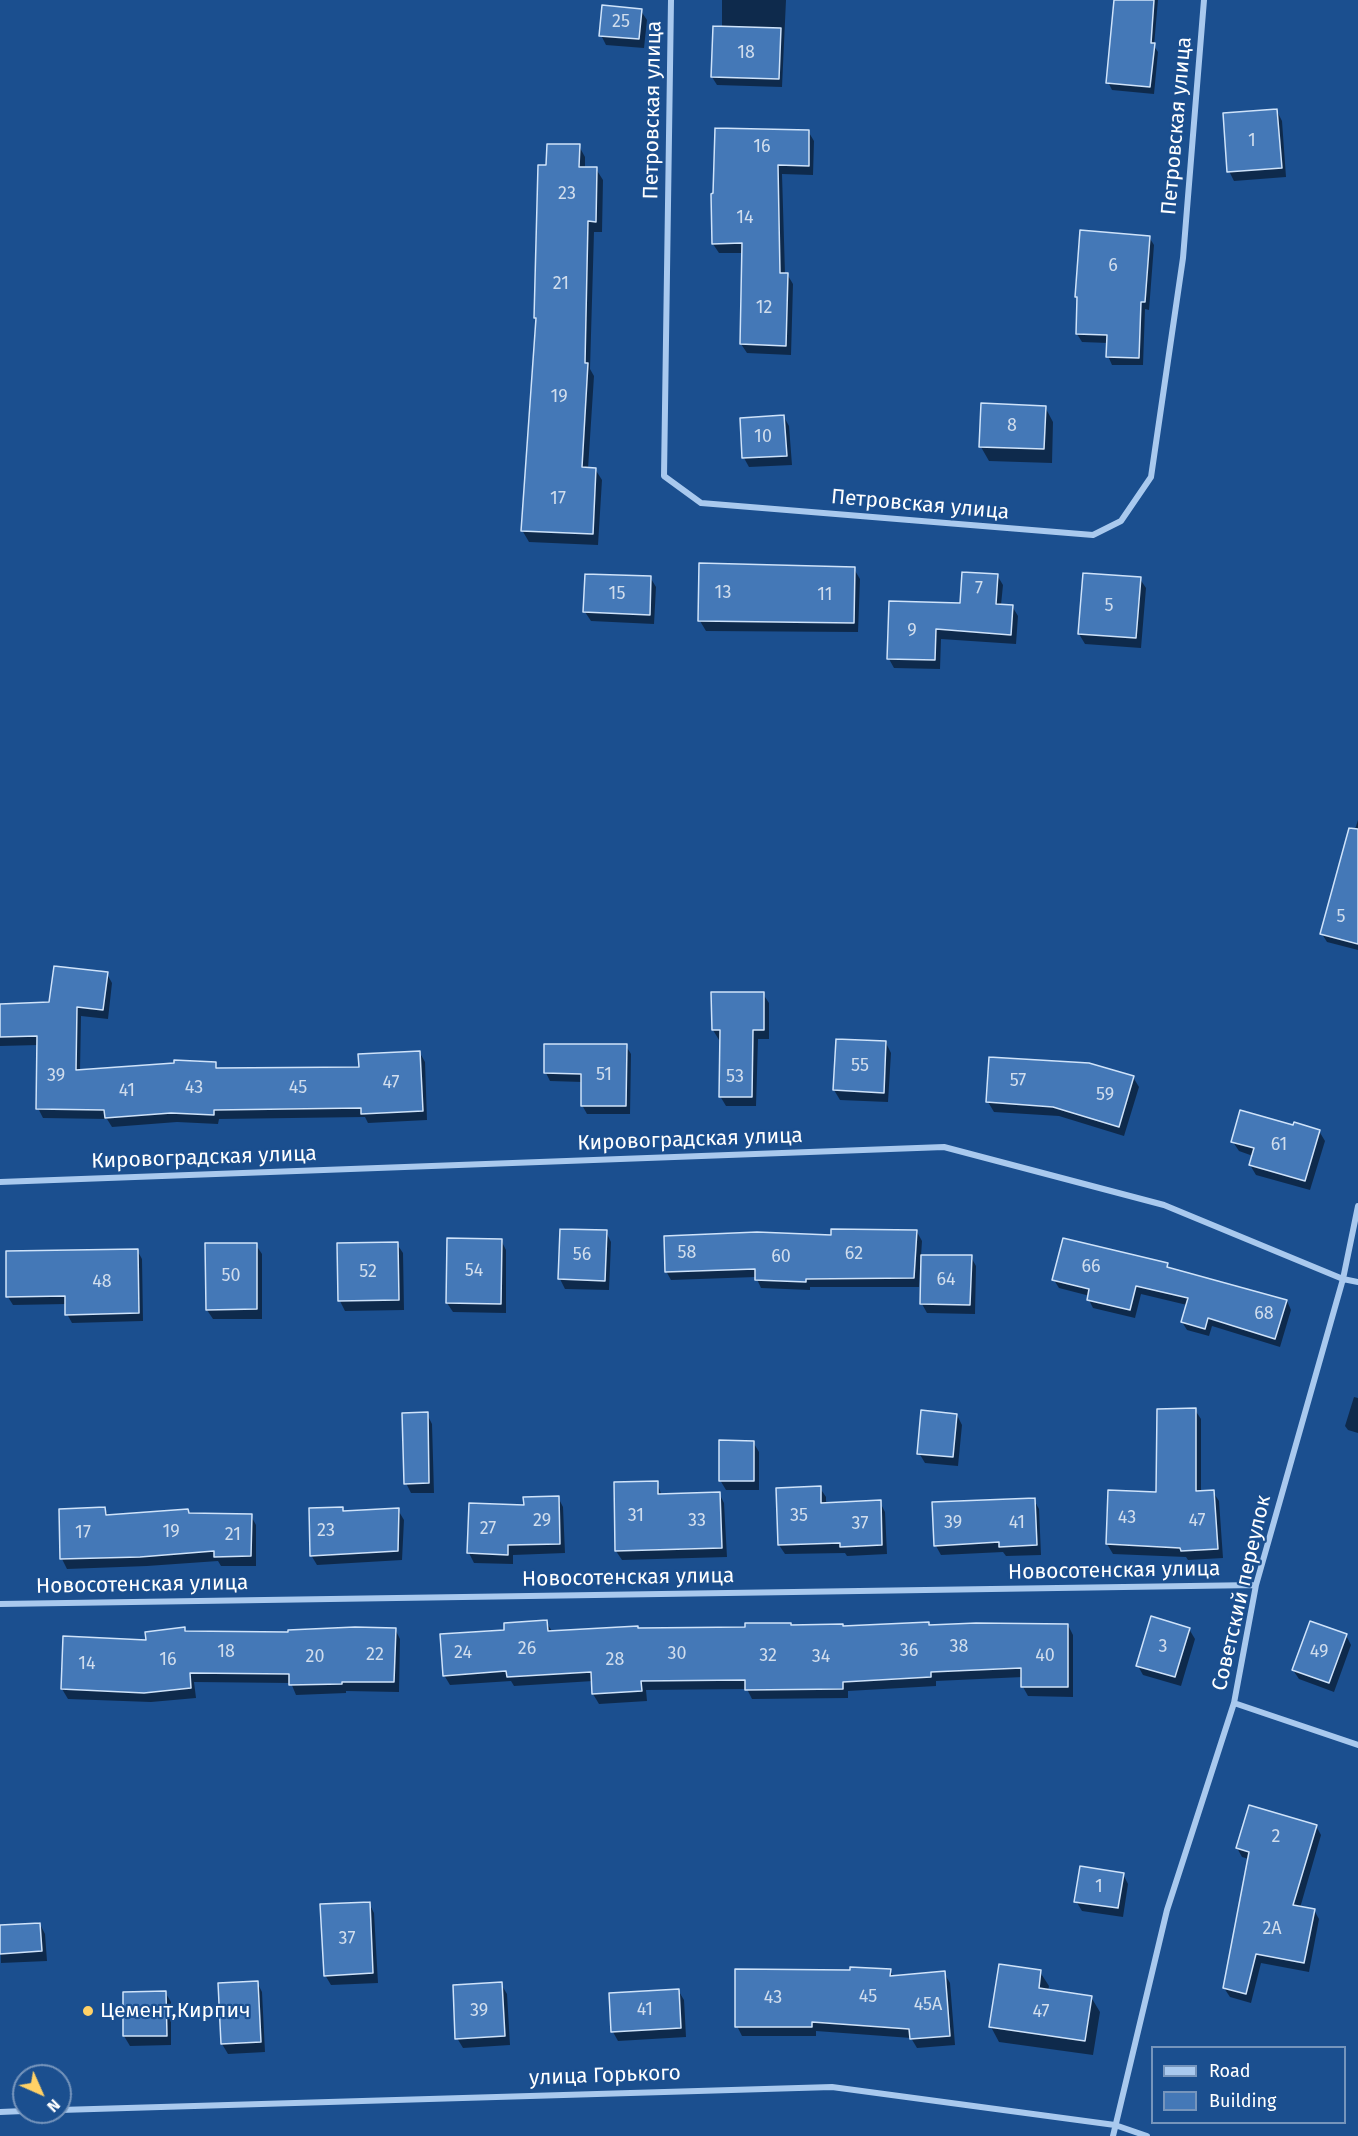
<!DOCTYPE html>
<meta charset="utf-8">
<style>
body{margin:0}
#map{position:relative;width:1358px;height:2136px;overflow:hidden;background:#1b4f8f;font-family:"Fira Sans",sans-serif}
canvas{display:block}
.legend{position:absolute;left:1151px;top:2046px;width:195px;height:78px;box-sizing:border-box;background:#1b4f8f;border:2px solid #7695bc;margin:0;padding:8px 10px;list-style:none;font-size:18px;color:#fff}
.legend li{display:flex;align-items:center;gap:12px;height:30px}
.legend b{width:30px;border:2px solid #7695bc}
.north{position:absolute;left:12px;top:2064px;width:60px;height:60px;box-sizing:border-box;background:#1b4f8f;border:2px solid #7695bc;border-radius:50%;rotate:135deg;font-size:16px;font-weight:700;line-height:24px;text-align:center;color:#fff}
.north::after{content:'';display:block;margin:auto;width:21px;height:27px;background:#ffd166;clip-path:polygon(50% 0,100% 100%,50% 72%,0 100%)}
</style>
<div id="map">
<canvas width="1358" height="2136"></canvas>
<ul class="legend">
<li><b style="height:8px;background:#a9c9ee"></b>Road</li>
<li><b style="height:16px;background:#4478b7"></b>Building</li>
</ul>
<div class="north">N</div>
</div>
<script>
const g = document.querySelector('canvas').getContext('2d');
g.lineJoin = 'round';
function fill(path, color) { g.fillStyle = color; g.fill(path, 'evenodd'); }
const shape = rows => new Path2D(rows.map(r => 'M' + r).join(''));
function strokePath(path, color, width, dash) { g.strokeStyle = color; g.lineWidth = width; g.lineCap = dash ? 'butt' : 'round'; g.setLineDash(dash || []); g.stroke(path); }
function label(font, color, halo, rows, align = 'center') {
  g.font = font + ' "Fira Sans",sans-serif'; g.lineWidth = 4.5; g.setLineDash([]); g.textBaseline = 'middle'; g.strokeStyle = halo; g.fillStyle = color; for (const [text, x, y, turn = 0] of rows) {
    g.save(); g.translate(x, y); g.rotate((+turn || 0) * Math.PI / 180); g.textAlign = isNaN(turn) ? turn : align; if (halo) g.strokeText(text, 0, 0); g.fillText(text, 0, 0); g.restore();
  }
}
const shadow = shape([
 [722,0,786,0,782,87,717,85,712,77,722,28],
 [1114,0,1158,0,1154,46,1158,52,1154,94,1112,90,1108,82,1115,8],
 [641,11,647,20,644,48,606,45,601,35],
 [1277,111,1282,121,1286,177,1234,181,1229,171],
 [808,131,814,141,813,175,782,174,785,274,787,274,793,284,791,355,747,353,741,344,743,253,719,253,713,244,712,195],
 [579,146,585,157,585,169,596,169,603,180,602,232,594,232,590,369,594,376,588,469,595,469,602,480,598,545,529,542,522,530,537,320,535,318],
 [1149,237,1154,245,1149,310,1145,309,1143,365,1112,365,1108,356,1108,343,1082,342,1077,334,1078,300,1076,296],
 [1045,407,1053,422,1052,463,989,461,981,447],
 [784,417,789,426,792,465,749,467,744,458],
 [854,569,860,579,858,632,706,631,700,621],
 [997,575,1003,585,1001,605,1012,606,1018,616,1016,644,941,639,940,669,894,668,889,659,962,604],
 [650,577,656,587,654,624,591,621,585,612],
 [1140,579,1146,588,1141,648,1085,644,1079,634],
 [1358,820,1358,950,1327,942,1322,934],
 [107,974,112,983,108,1019,81,1016,80,1071,215,1064,219,1070,360,1068,420,1053,425,1062,427,1120,368,1123,365,1117,219,1119,218,1124,177,1122,112,1127,107,1119,43,1118,38,1108,39,1045,0,1046,0,1005,51,1003],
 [763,994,769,1003,769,1039,758,1039,756,1106,726,1106,720,1096,721,1040,719,1040,713,1030],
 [886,1043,891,1053,888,1102,840,1100,834,1090],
 [626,1046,631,1054,630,1114,587,1114,582,1105,583,1082,550,1081,546,1073],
 [1133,1077,1139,1087,1124,1136,1059,1116,994,1112,988,1102],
 [1319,1131,1325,1141,1310,1190,1256,1175,1250,1165,1253,1156,1239,1151,1233,1142],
 [606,1232,611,1242,609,1290,565,1289,560,1279],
 [917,1232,922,1241,921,1256,971,1257,976,1266,975,1314,927,1313,922,1304,922,1268,920,1268,919,1287,810,1287,810,1290,761,1288,756,1277,671,1280,666,1271,833,1237],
 [501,1240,506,1250,506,1313,453,1312,447,1303],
 [397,1244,403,1253,404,1310,345,1311,340,1301,338,1245],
 [256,1245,262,1254,262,1319,213,1319,207,1310],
 [137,1250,142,1259,143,1321,72,1323,67,1314,67,1304,13,1305,8,1297],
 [1167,1264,1170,1269,1287,1301,1291,1310,1280,1347,1212,1326,1209,1336,1187,1330,1182,1322,1187,1305,1141,1294,1135,1318,1093,1308,1089,1300,1090,1296,1059,1288,1054,1280],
 [1354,1397,1358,1398,1358,1433,1348,1430,1345,1426],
 [1195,1410,1201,1419,1201,1492,1213,1492,1219,1501,1223,1558,1188,1560,1186,1557,1113,1554,1107,1544,1110,1491,1157,1493],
 [427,1414,432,1424,434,1493,411,1493,406,1483],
 [957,1415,962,1425,958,1466,925,1463,919,1453],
 [753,1442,759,1452,759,1490,726,1490,720,1480],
 [657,1483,662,1496,719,1493,724,1503,727,1557,622,1560,616,1551],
 [820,1488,826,1497,826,1505,880,1502,885,1512,887,1554,847,1556,845,1553,785,1554,779,1545],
 [558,1497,563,1507,565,1553,513,1555,513,1564,474,1563,469,1553,525,1506],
 [1034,1500,1039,1509,1041,1555,1006,1556,1003,1552,941,1555,936,1546],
 [104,1509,109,1516,188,1510,190,1515,251,1516,256,1525,256,1566,221,1566,218,1561,147,1566,67,1569,62,1559],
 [342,1509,344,1512,398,1510,404,1520,402,1560,317,1565,311,1555],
 [546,1622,552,1631,791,1626,843,1628,1068,1625,1073,1635,1073,1697,1028,1696,1023,1687,1023,1677,936,1681,936,1686,848,1691,848,1698,752,1699,747,1689,646,1690,647,1701,599,1704,593,1694,593,1681,514,1686,511,1681,450,1685,444,1675,506,1631],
 [184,1629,186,1632,290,1633,395,1629,400,1639,399,1692,346,1691,346,1693,296,1695,291,1683,194,1682,196,1698,151,1702,68,1699,62,1689,148,1641],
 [1189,1629,1195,1639,1181,1686,1143,1675,1138,1666],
 [1346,1635,1351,1645,1334,1692,1299,1679,1293,1670],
 [1316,1826,1321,1835,1300,1908,1314,1910,1319,1919,1309,1972,1261,1963,1251,2003,1230,1997,1224,1988,1249,1859,1242,1857,1237,1848],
 [1123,1874,1128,1884,1123,1917,1082,1911,1076,1901],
 [369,1903,374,1913,378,1983,331,1985,325,1975],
 [40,1924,45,1934,47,1961,1,1963,0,1927],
 [890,1971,894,1977,944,1973,950,1983,955,2045,917,2048,911,2038,816,2031,816,2036,742,2036,737,2026],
 [1040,1972,1049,1986,1048,1991,1091,1997,1100,2012,1093,2055,999,2042,991,2027],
 [257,1982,262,1992,265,2052,228,2054,222,2044,219,1984],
 [501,1984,507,1994,510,2045,463,2048,457,2038],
 [678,1990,684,2000,686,2037,618,2041,613,2032],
 [165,1992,171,2002,171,2045,130,2046,124,2036]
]);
const building = shape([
 [1114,0,1154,0,1151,43,1155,43,1150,87,1106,83,1114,0],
 [602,5,642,9,639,39,599,36,602,5],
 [713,26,781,28,779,79,711,77,713,26],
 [1277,109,1282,168,1227,172,1223,113,1277,109],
 [715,128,809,130,809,166,778,165,780,273,788,273,786,346,740,344,742,243,712,244,711,194,713,193,715,128],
 [547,144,580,144,579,167,597,167,596,222,588,221,585,363,588,363,582,467,596,468,593,534,521,531,536,318,534,318,538,165,546,165,547,144],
 [1080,230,1150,236,1145,302,1141,302,1139,358,1106,357,1107,335,1076,334,1077,297,1075,297,1080,230],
 [981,403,1046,406,1044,449,979,447,981,403],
 [784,415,787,456,742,458,740,418,784,415],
 [699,563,855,567,854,623,698,621,699,563],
 [962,572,998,574,996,604,1013,605,1011,635,936,629,935,660,887,659,889,601,960,603,962,572],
 [1083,573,1141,577,1136,638,1078,634,1083,573],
 [585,574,651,576,650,615,583,612,585,574],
 [1349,828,1358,829,1358,944,1320,934,1349,828],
 [54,966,108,972,103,1010,77,1007,76,1070,174,1063,174,1060,216,1062,216,1068,359,1067,358,1054,420,1051,423,1111,361,1114,361,1108,214,1110,214,1115,171,1113,105,1118,104,1110,36,1109,37,1036,0,1037,0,1004,49,1002,54,966],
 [711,992,764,992,764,1030,753,1030,752,1097,719,1097,720,1030,712,1030,711,992],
 [836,1039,886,1041,884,1093,833,1090,836,1039],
 [544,1044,627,1044,626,1106,581,1106,581,1074,544,1073,544,1044],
 [989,1057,1089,1063,1134,1076,1119,1127,1053,1107,986,1102,989,1057],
 [1240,1110,1293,1125,1294,1122,1320,1130,1305,1181,1249,1165,1254,1148,1231,1142,1240,1110],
 [560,1229,607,1230,605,1281,558,1279,560,1229],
 [831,1229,917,1230,914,1278,806,1279,806,1282,755,1280,755,1269,665,1272,664,1236,757,1232,831,1235,831,1229],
 [447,1238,502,1239,501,1304,446,1303,447,1238],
 [1063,1238,1168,1263,1167,1267,1287,1300,1275,1339,1208,1318,1205,1329,1181,1322,1188,1298,1136,1286,1130,1310,1087,1300,1089,1289,1052,1280,1063,1238],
 [398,1242,399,1300,338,1301,337,1243,398,1242],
 [205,1243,257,1243,257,1309,206,1310,205,1243],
 [138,1249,139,1313,65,1315,65,1296,6,1297,6,1251,138,1249],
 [921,1255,972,1255,970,1305,920,1304,921,1255],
 [1196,1408,1196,1491,1214,1490,1218,1549,1181,1551,1180,1548,1106,1544,1108,1490,1156,1492,1157,1409,1196,1408],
 [921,1410,957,1414,953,1457,917,1454,921,1410],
 [428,1412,429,1483,404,1484,402,1413,428,1412],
 [719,1440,754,1441,754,1481,719,1481,719,1440],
 [658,1481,658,1494,720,1492,722,1548,615,1551,614,1482,658,1481],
 [821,1486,821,1503,881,1500,882,1545,840,1547,840,1543,778,1545,776,1488,821,1486],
 [559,1496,560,1544,508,1545,508,1555,467,1553,469,1503,524,1505,523,1497,559,1496],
 [1035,1498,1037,1545,999,1547,999,1542,934,1546,932,1502,1035,1498],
 [105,1507,106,1515,188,1509,189,1513,252,1514,251,1556,214,1557,214,1551,140,1557,60,1559,59,1509,105,1507],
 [343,1507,343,1511,399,1508,398,1551,310,1556,309,1508,343,1507],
 [1151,1616,1190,1628,1175,1677,1136,1666,1151,1616],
 [547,1620,548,1631,638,1626,638,1628,745,1627,745,1623,791,1623,791,1625,843,1624,843,1626,929,1622,929,1625,976,1623,1068,1624,1068,1687,1021,1687,1021,1668,931,1672,931,1677,843,1682,843,1689,745,1690,745,1680,641,1681,642,1691,592,1694,591,1672,507,1677,506,1671,443,1676,440,1634,504,1630,504,1623,547,1620],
 [1310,1621,1347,1634,1329,1683,1292,1670,1310,1621],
 [185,1627,185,1631,288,1632,288,1630,355,1627,396,1628,394,1682,342,1682,342,1684,289,1685,289,1674,190,1673,191,1688,144,1693,61,1689,63,1636,146,1640,145,1632,185,1627],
 [1249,1805,1317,1825,1293,1905,1315,1909,1304,1963,1256,1954,1246,1994,1223,1988,1249,1852,1236,1848,1249,1805],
 [1080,1866,1124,1873,1118,1908,1074,1902,1080,1866],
 [370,1902,373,1973,324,1976,320,1904,370,1902],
 [40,1923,42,1951,0,1954,0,1925,40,1923],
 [999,1964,1041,1970,1039,1988,1092,1996,1085,2041,989,2027,999,1964],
 [850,1967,891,1969,890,1976,945,1971,950,2036,910,2039,909,2029,812,2022,812,2027,735,2027,735,1969,850,1970,850,1967],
 [258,1981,261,2042,221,2044,218,1983,258,1981],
 [502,1982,505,2036,455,2039,453,1985,502,1982],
 [679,1989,681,2028,611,2032,609,1993,679,1989],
 [166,1991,167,2036,123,2036,123,1992,166,1991]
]);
const minor = shape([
 [671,0,664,476,701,503,1093,535,1121,521,1151,477,1183,258,1204,0],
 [0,1182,944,1147,1164,1205,1343,1279,1358,1282],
 [0,1604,1256,1585],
 [1234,1703,1358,1745],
 [60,2110,832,2087,1115,2125,1147,2136],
 [0,2112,24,2111],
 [1113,2136,1167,1910,1234,1703,1256,1585,1343,1279,1358,1206]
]);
const markers = [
 [88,2011,6,"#ffd166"]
];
const numberNames = [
 ["25",621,22],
 ["18",746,53],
 ["1",1252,141],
 ["16",762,147],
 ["23",567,194],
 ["14",745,218],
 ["6",1113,266],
 ["21",561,284],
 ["12",764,308],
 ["19",559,397],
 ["8",1012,426],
 ["10",763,437],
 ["17",558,499],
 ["7",979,589],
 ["13",723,593],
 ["15",617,594],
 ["11",825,595],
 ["5",1109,606],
 ["9",912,631],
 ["5",1341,917],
 ["55",860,1066],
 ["51",604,1075],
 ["39",56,1076],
 ["53",735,1077],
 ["57",1018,1081],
 ["47",391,1083],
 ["43",194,1088],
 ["45",298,1088],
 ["41",127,1091],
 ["59",1105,1095],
 ["61",1279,1145],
 ["58",687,1253],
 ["62",854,1254],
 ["56",582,1255],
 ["60",781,1257],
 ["66",1091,1267],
 ["54",474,1271],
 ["52",368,1272],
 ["50",231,1276],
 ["64",946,1280],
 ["48",102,1282],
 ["68",1264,1314],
 ["31",636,1516],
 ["35",799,1516],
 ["43",1127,1518],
 ["29",542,1521],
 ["33",697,1521],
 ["47",1197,1521],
 ["39",953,1523],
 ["41",1017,1523],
 ["37",860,1524],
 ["27",488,1529],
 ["23",326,1531],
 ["19",171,1532],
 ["17",83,1533],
 ["21",233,1535],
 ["38",959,1647],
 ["3",1163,1647],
 ["26",527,1649],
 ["36",909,1651],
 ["18",226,1652],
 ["49",1319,1652],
 ["24",463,1653],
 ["30",677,1654],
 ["22",375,1655],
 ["32",768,1656],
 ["40",1045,1656],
 ["20",315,1657],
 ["34",821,1657],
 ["16",168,1660],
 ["28",615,1660],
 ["14",87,1664],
 ["2",1276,1837],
 ["1",1099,1887],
 ["2А",1272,1929],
 ["37",347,1939],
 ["45",868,1997],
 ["43",773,1998],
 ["45А",928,2005],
 ["41",645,2010],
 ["39",479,2011],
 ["47",1041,2012]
];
const streetNames = [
 ["Петровская улица",653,110,-89],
 ["Петровская улица",1177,126,-85],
 ["Петровская улица",920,505,5],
 ["Кировоградская улица",690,1140,-2],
 ["Кировоградская улица",204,1158,-2],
 ["Новосотенская улица",1114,1571,-1],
 ["Новосотенская улица",628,1578,-1],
 ["Новосотенская улица",142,1585,-1],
 ["Советский переулок",1242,1593,-77],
 ["улица Горького",605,2076,-2]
];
const poiNames = [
 ["Цемент,Кирпич",100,2011]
];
fill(shadow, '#0007');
fill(building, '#4478b7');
strokePath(building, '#cfe3fa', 1.5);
strokePath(minor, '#a9c9ee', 6);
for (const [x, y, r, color] of markers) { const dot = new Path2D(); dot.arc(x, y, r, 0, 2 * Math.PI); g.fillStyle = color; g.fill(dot); strokePath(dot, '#1b4f8f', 2); }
label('18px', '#d0dded', null, numberNames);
label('21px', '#fff', '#1b4f8f', streetNames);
label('21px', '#fff', '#1b4f8f', poiNames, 'left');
</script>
